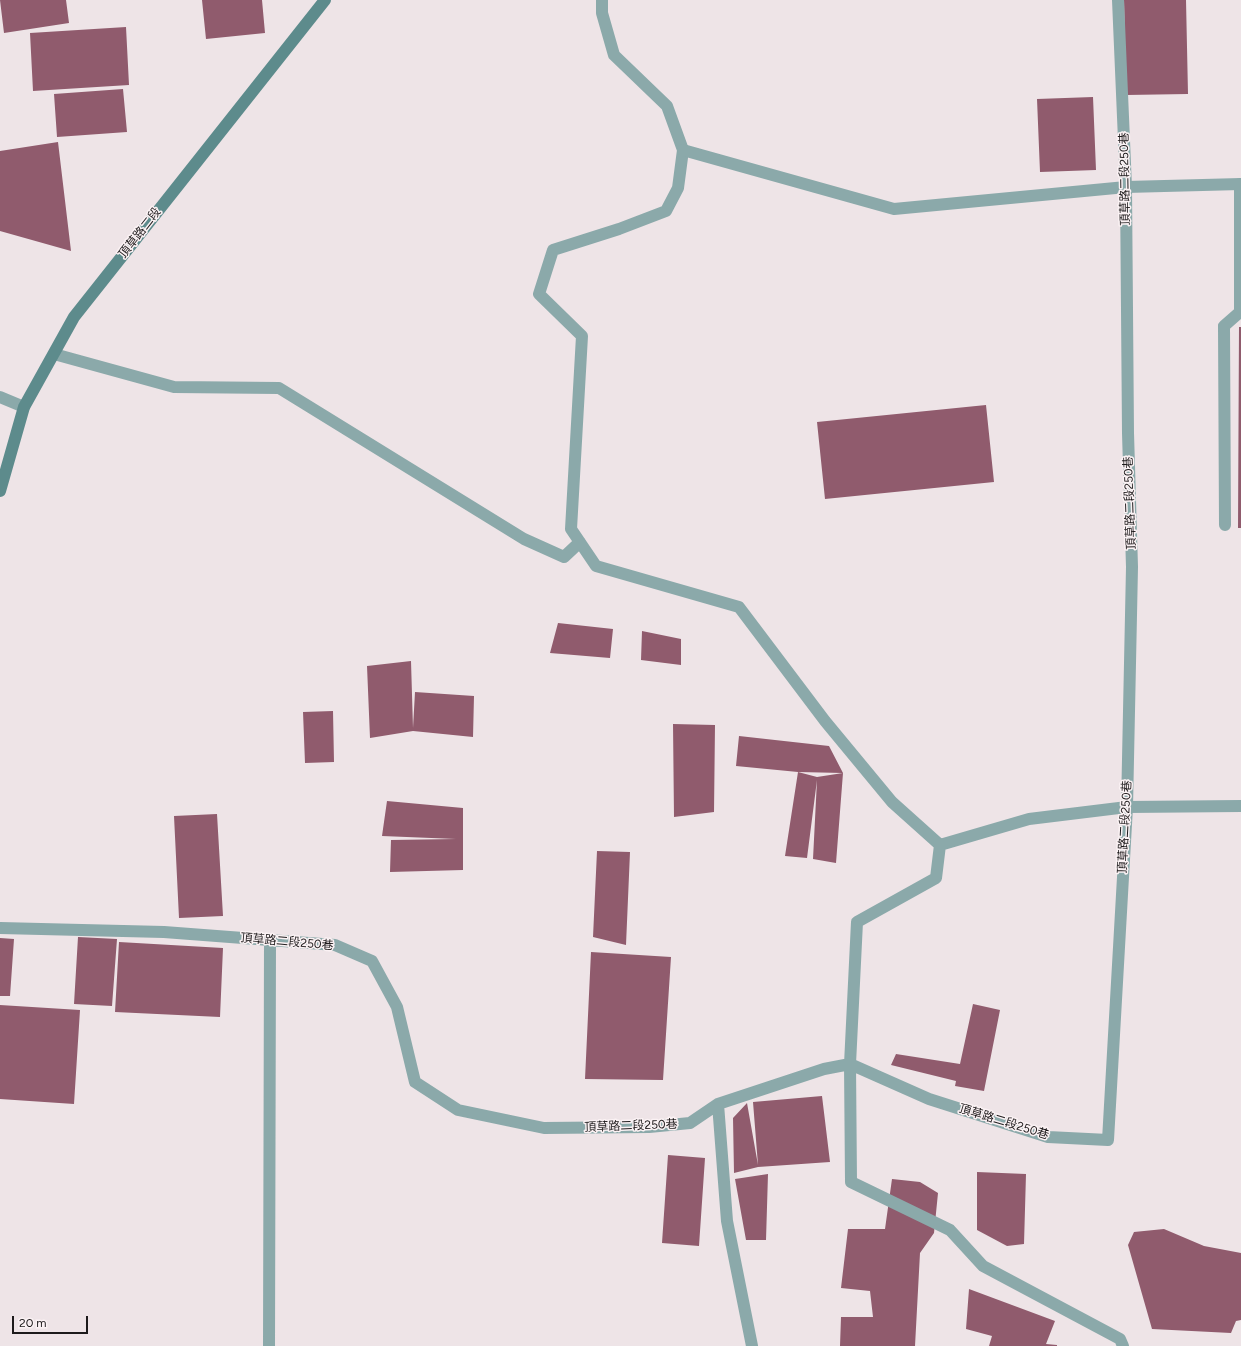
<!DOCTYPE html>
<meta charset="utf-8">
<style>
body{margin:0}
#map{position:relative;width:1241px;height:1346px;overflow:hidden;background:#eee4e7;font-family:Figtree,sans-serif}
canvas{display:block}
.scale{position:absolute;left:12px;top:1316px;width:76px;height:18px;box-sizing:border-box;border:2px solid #1d1a1b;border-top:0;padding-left:5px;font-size:12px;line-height:14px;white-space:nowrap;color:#1d1a1b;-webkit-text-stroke:3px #fbf2f4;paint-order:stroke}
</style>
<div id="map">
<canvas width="1241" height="1346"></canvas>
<div class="scale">20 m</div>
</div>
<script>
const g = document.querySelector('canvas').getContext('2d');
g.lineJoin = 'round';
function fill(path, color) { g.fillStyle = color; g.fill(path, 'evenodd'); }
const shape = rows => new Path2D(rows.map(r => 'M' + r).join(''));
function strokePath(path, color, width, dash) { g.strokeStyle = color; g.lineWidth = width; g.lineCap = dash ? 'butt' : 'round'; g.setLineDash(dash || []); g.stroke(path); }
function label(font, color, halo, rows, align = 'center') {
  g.font = font + ' Figtree,"Noto Sans TC",sans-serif'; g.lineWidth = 3; g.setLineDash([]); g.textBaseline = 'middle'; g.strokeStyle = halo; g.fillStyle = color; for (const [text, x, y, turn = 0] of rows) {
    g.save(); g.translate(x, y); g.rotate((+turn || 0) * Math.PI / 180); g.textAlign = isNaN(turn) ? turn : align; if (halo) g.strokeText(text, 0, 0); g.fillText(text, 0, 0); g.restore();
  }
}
const building = shape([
 [0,0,66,0,69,23,4,33],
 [202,0,262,0,265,33,206,39],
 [1124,0,1186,0,1188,94,1126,95],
 [126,27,129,85,33,91,30,33],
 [123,89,127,132,57,137,54,94],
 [1093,97,1096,170,1040,172,1037,99],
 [58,142,71,251,0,231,0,151],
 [1239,327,1241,327,1241,528,1238,528],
 [986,405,994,482,825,499,817,422],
 [558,623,613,629,610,658,550,653],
 [642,631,681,639,681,665,641,660],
 [411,661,413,728,415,692,474,696,473,737,413,731,370,738,367,666],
 [333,711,334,762,305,763,303,712],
 [673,724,715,725,714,812,674,817],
 [739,736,829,746,843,773,836,863,813,859,817,780,807,858,785,856,798,772,736,766],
 [798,772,843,773,817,777],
 [387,801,463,808,463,870,390,872,391,840,456,839,382,836],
 [217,814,223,916,179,918,174,816],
 [597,851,630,852,626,945,593,937],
 [78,937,117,939,112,1006,74,1004],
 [0,938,14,939,10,996,0,996],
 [119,942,223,948,220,1017,115,1012],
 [591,952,671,957,663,1080,585,1079],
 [973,1004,1000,1010,984,1091,955,1086,956,1081,891,1065,896,1054,960,1064],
 [0,1005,80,1010,74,1104,0,1099],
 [822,1096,830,1162,758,1167,734,1173,733,1118,747,1103,758,1165,753,1102],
 [668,1155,705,1158,699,1246,662,1243],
 [977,1172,1026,1174,1024,1244,1007,1246,977,1230],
 [768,1174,766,1240,746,1240,735,1179],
 [892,1179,920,1182,938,1193,934,1233,920,1253,915,1346,840,1346,841,1317,873,1317,870,1291,841,1288,848,1229,885,1229],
 [1164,1229,1204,1246,1241,1253,1241,1320,1236,1321,1231,1333,1152,1329,1128,1245,1134,1232],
 [969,1289,1055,1321,1046,1344,1057,1345,1057,1346,989,1346,992,1336,966,1329]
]);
const lane = shape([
 [602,0,602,13,614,55,667,106,683,150,678,188,666,211,619,229,553,250,539,294,582,336,571,529,596,566,739,607,825,721,892,802,940,845,936,878,857,922,850,1064,851,1182,950,1230,983,1266,1120,1339,1123,1346],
 [54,354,174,387,279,388,524,539,564,557,580,542],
 [0,397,24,407],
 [1225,525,1224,326,1240,312,1240,184],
 [940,845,1029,819,1127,807],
 [0,928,164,932,335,945,372,961,397,1007,415,1082,458,1110,544,1128,649,1127,690,1123,718,1104,824,1069,850,1064,929,1099,1048,1137,1108,1140,1127,807,1132,567,1128,433,1126,187,1118,0],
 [718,1104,727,1221,752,1346],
 [269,1346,270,941]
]);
const street = shape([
 [683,150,894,209,1126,187,1241,184],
 [1127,807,1241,806]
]);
const secondary = shape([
 [0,491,24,407,74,317,325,0]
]);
const streetNames = [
 ["頂草路二段250巷",1125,179,-91],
 ["頂草路二段",140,233,-52],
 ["頂草路二段250巷",1130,503,-92],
 ["頂草路二段250巷",1125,827,-87],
 ["頂草路二段250巷",287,942,5],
 ["頂草路二段250巷",1004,1122,17],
 ["頂草路二段250巷",631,1126,-2]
];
fill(building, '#905b6d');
strokePath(lane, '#8ba9aa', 12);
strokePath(street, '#8ba9aa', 12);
strokePath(secondary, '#5d8b8c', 12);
label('12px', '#1d1a1b', '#fbf2f4', streetNames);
</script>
